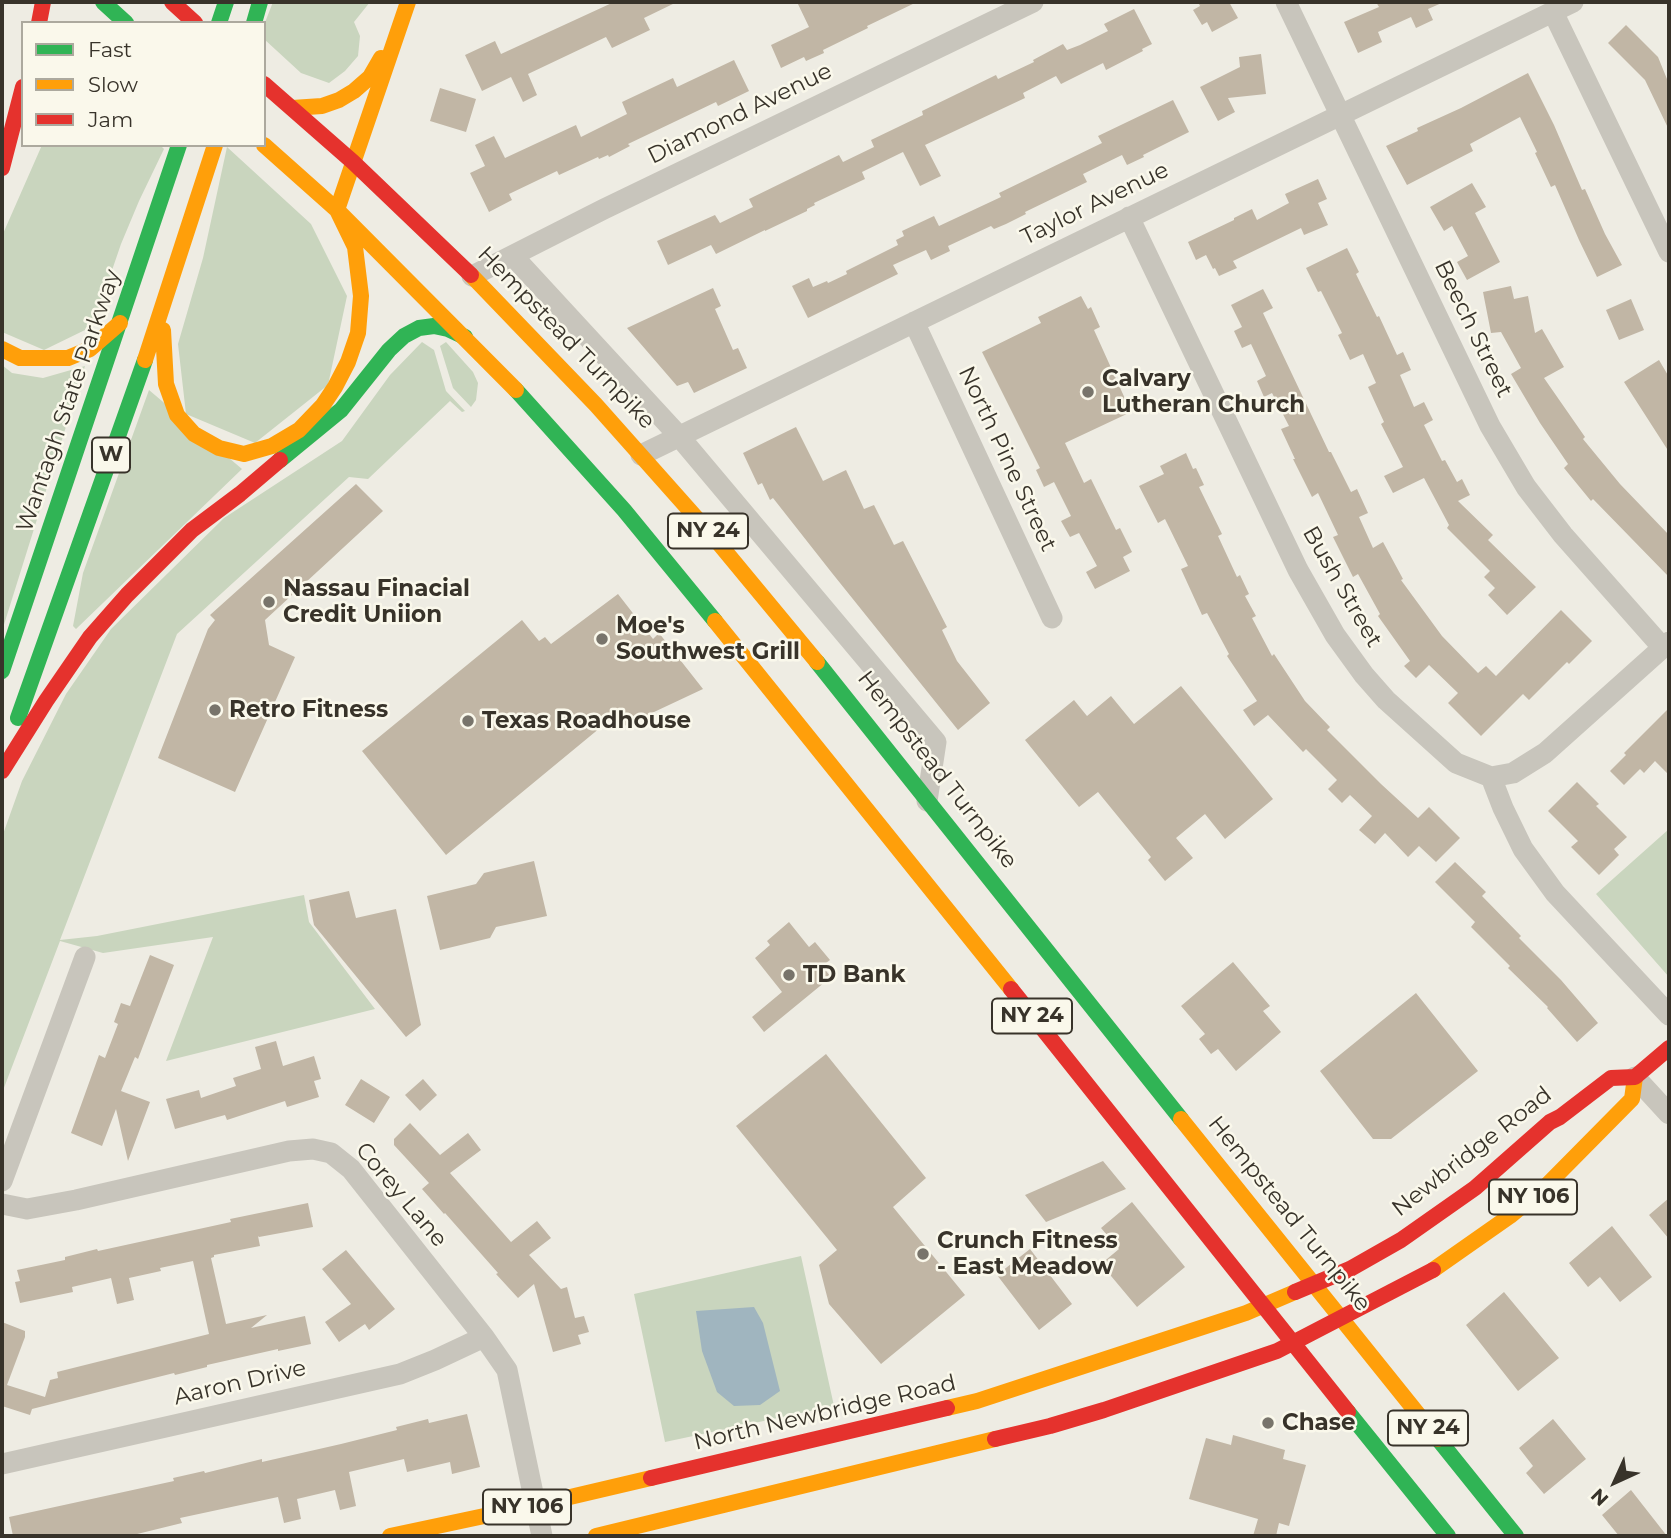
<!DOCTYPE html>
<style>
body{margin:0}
#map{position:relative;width:1671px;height:1538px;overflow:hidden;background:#eeece3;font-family:Montserrat,sans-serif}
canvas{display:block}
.frame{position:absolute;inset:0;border:4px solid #38332a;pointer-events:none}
.legend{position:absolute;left:21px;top:21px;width:245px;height:126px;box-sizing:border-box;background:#faf8eb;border:2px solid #aca99e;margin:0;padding:9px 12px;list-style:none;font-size:21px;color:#38332a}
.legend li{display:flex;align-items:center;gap:14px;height:35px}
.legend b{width:35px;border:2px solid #aca99e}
.north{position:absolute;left:1580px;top:1447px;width:70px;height:70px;-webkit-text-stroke:5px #faf8eb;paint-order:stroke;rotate:225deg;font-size:19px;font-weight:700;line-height:28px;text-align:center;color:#38332a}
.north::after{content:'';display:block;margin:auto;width:24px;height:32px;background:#38332a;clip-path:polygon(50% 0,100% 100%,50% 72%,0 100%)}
</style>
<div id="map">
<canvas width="1671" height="1538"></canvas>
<div class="frame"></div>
<ul class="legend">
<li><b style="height:9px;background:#30b455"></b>Fast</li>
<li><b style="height:9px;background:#ff9f0a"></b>Slow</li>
<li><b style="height:9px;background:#e5322d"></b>Jam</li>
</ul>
<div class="north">N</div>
</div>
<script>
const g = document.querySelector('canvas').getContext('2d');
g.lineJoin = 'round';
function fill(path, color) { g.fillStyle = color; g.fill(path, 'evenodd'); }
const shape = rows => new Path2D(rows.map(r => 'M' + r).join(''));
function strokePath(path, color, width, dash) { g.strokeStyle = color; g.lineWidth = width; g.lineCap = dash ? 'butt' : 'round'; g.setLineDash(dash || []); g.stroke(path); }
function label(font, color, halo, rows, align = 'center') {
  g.font = font + ' Montserrat,sans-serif'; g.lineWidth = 5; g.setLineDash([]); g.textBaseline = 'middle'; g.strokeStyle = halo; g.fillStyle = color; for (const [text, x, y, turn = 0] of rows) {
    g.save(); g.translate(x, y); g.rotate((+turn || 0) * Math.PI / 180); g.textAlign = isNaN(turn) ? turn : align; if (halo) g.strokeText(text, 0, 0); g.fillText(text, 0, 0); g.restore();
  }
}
const green = shape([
 [273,2,370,2,354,22,360,36,358,56,345,71,329,83,301,73,264,39,264,25],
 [42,145,160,145,164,149,139,201,121,244,97,314,85,330,44,350,2,332,2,236],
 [227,147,311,224,347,296,328,385,255,443,186,414,178,344,203,258],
 [422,342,434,350,446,391,465,411,462,412,450,401,368,479,349,477,177,634,60,940,97,936,304,895,309,922,375,1009,166,1061,213,937,103,953,60,941,2,1093,2,837,22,781,66,694,111,629,224,518,342,441,390,375],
 [446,342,473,372,478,383,476,400,471,407,453,388,440,346],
 [2,365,12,373,43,378,85,366,2,631],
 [149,390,242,469,76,629,73,626,83,573],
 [1669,829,1669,977,1596,894],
 [801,1256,834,1406,665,1442,634,1294]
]);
const water = shape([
 [754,1307,763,1323,780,1391,760,1405,734,1406,717,1392,702,1351,696,1311]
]);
const building = shape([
 [614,2,677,2,644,18,650,30,612,48,606,37,528,74,537,95,523,102,511,77,482,91,465,55,495,41,501,54],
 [797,2,917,2,867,26,868,28,823,50,824,53,806,61,804,57,781,68,771,45,809,27],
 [1198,2,1229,2,1238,18,1212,32,1207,22,1202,25,1193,10,1200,6],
 [1376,2,1444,2,1428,9,1433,20,1416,28,1411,17,1378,32,1382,42,1358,53,1344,22,1379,7],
 [1134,9,1152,44,1142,49,1143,51,1106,70,1103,63,1061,84,1056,76,1023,93,1025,98,925,145,941,176,920,186,903,152,862,172,865,179,814,203,815,205,807,209,807,211,765,231,765,230,716,254,711,245,668,265,657,241,715,215,720,223,753,207,749,199,839,155,843,162,874,147,871,140,923,115,922,111,996,75,998,79,1034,62,1033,60,1063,44,1067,50,1080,45,1108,31,1104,24],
 [1626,25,1658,57,1669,84,1669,130,1645,80,1608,43],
 [1261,54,1266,94,1228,98,1235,112,1218,121,1200,87,1240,67,1239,57],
 [734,60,749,91,718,106,716,102,628,144,630,146,609,157,608,155,599,159,598,157,559,175,557,171,509,194,512,200,489,212,470,173,485,166,475,145,494,136,505,158,576,125,581,137,627,114,622,102,673,78,677,87],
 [1528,73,1554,125,1582,190,1585,189,1605,234,1622,265,1597,277,1579,240,1555,185,1551,187,1535,153,1537,152,1520,117,1470,144,1473,151,1407,185,1386,146,1418,131,1417,128,1461,108],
 [440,88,476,99,466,132,430,121],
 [1173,100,1189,132,1143,155,1144,157,1127,165,1122,155,1083,174,1087,182,1025,212,1026,214,1006,224,994,229,991,226,948,246,950,251,931,260,926,250,893,265,898,274,808,318,792,286,809,278,813,287,827,281,828,283,847,274,846,271,898,245,896,240,904,236,902,231,934,216,939,226,1001,197,999,193,1102,143,1098,136],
 [1318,179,1327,199,1318,203,1328,225,1304,235,1301,228,1233,261,1237,268,1219,276,1215,268,1213,269,1206,255,1196,260,1188,242,1234,220,1234,218,1252,209,1257,220,1289,203,1285,194],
 [1472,183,1486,207,1475,213,1500,262,1467,280,1457,262,1468,256,1452,226,1444,231,1430,207],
 [1347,248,1359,272,1356,274,1377,317,1379,316,1397,355,1403,352,1411,370,1400,375,1414,407,1424,402,1433,420,1424,425,1442,461,1445,460,1457,482,1462,479,1470,495,1458,501,1493,535,1488,540,1536,587,1507,615,1488,595,1495,588,1484,577,1490,571,1447,528,1449,525,1424,478,1393,493,1384,476,1403,467,1381,424,1384,422,1368,387,1376,383,1363,354,1350,360,1338,335,1342,333,1321,291,1318,292,1306,268],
 [1511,286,1514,299,1528,296,1535,333,1542,329,1564,367,1544,378,1585,437,1583,439,1620,484,1669,535,1669,577,1593,499,1591,501,1564,468,1568,464,1540,423,1511,374,1521,368,1501,332,1491,333,1483,292],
 [713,288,721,306,715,309,733,350,738,348,747,368,694,393,688,382,677,386,627,328],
 [1263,289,1273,308,1263,313,1329,452,1331,452,1351,492,1357,489,1368,513,1359,517,1373,548,1383,542,1403,579,1401,580,1442,636,1478,673,1486,666,1496,676,1561,610,1592,641,1569,664,1567,662,1529,700,1523,694,1481,736,1448,703,1458,693,1429,665,1416,678,1404,666,1410,661,1378,616,1380,614,1358,574,1353,577,1333,537,1338,535,1318,493,1312,497,1293,459,1295,459,1281,429,1289,426,1272,393,1264,397,1257,381,1266,376,1251,344,1242,348,1234,331,1242,327,1231,305],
 [1081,296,1088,309,1091,307,1100,327,1094,330,1131,412,1065,443,1084,483,1091,479,1116,530,1120,528,1132,552,1123,557,1130,571,1095,589,1086,572,1097,566,1079,533,1070,537,1061,521,1071,516,1054,482,1044,487,1036,470,1040,468,982,352,1041,323,1038,317],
 [1631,299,1644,330,1619,340,1606,310],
 [1659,360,1669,377,1669,452,1624,382],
 [796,427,823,481,846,470,864,509,874,505,894,545,903,541,947,627,942,630,957,661,990,703,958,730,832,573,773,498,770,500,762,483,758,485,743,453],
 [1186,453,1193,469,1196,468,1204,485,1199,487,1222,534,1218,536,1237,577,1240,575,1249,594,1245,596,1256,616,1252,618,1272,656,1274,654,1305,701,1330,727,1327,730,1381,784,1418,818,1429,807,1460,838,1436,862,1419,846,1408,857,1385,833,1375,844,1359,830,1372,816,1350,795,1342,803,1328,789,1337,780,1306,749,1303,752,1268,715,1254,726,1243,710,1257,701,1227,656,1229,654,1207,613,1202,615,1181,569,1188,566,1165,519,1158,523,1139,486,1164,474,1160,466],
 [356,484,383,511,265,620,269,645,295,657,235,792,158,758,208,629,215,620,210,615],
 [618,594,653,639,659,633,703,689,620,728,612,718,446,855,362,751,522,620,539,641,545,637,551,644],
 [1181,686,1273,799,1225,839,1205,814,1176,838,1193,858,1165,881,1148,860,1151,857,1098,792,1079,807,1025,740,1074,700,1087,716,1111,696,1134,724],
 [1669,708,1669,775,1655,761,1644,773,1640,769,1624,785,1610,771,1626,755,1624,753],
 [1577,782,1599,804,1596,806,1627,837,1614,849,1619,855,1599,875,1571,847,1578,841,1548,811],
 [534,861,547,916,496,927,490,938,440,950,427,896,476,884,484,873],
 [1455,862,1486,892,1482,896,1521,936,1519,938,1561,980,1598,1023,1577,1042,1547,1008,1548,1007,1508,968,1510,966,1471,927,1475,922,1435,882],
 [349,891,356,918,396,909,421,1025,406,1037,314,925,309,900],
 [789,922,809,947,815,942,830,960,822,966,831,977,764,1032,752,1017,782,992,755,958,770,945,767,941],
 [150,955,174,965,138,1059,135,1057,121,1091,150,1102,128,1161,116,1109,102,1146,71,1133,99,1055,105,1058,118,1024,114,1022,121,1003,130,1006],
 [1233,962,1270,1006,1263,1011,1281,1032,1236,1071,1218,1049,1211,1054,1199,1039,1205,1034,1181,1006],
 [1416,993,1478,1071,1391,1139,1373,1139,1320,1071],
 [276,1041,283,1066,314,1056,321,1079,314,1081,319,1097,287,1107,285,1101,227,1120,225,1115,175,1129,166,1099,199,1090,201,1098,236,1086,233,1078,261,1069,255,1047],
 [826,1054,926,1178,893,1207,965,1295,881,1364,829,1304,819,1265,837,1250,736,1126],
 [361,1079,390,1097,374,1123,345,1105],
 [423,1079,437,1095,420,1111,405,1095],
 [410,1123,440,1155,468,1133,481,1150,450,1173,511,1242,537,1221,551,1238,529,1255,561,1289,567,1287,575,1318,584,1316,589,1332,578,1335,581,1344,553,1352,534,1284,518,1298,496,1274,498,1273,445,1213,444,1214,422,1189,429,1183,394,1145,394,1139],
 [1103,1161,1126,1189,1046,1222,1025,1195],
 [1669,1198,1669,1239,1649,1215],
 [1132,1202,1185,1267,1137,1307,1101,1264,1119,1249,1101,1228],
 [308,1203,313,1227,259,1237,258,1236,260,1246,214,1255,214,1257,211,1258,226,1324,267,1315,251,1328,305,1316,311,1344,278,1351,278,1349,207,1365,207,1367,175,1375,174,1373,118,1387,32,1409,30,1415,2,1406,2,1322,25,1331,25,1337,7,1385,45,1397,50,1380,58,1378,57,1372,209,1334,193,1261,160,1268,161,1271,129,1278,134,1300,117,1304,111,1278,72,1287,73,1292,20,1303,15,1282,20,1281,17,1270,65,1260,65,1257,97,1249,98,1251,231,1222,230,1219],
 [1612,1226,1652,1277,1620,1302,1600,1277,1588,1287,1569,1263],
 [1030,1249,1072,1304,1039,1330,997,1275],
 [346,1250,395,1309,369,1330,365,1324,339,1342,325,1322,351,1304,322,1269],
 [1504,1292,1559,1358,1518,1391,1466,1325],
 [467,1414,480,1467,452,1474,450,1462,407,1472,404,1459,349,1472,356,1506,340,1510,335,1490,297,1499,301,1519,284,1523,278,1497,180,1518,182,1523,129,1536,13,1536,9,1517,174,1481,173,1478,204,1471,205,1473,262,1459,262,1462,341,1444,397,1430,396,1427,428,1419,429,1423],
 [1553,1419,1586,1459,1544,1494,1526,1473,1533,1466,1519,1448],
 [1233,1435,1285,1450,1283,1459,1306,1465,1289,1526,1279,1523,1276,1536,1253,1536,1258,1519,1189,1499,1206,1438,1231,1445],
 [1631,1490,1667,1536,1619,1536,1602,1515]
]);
const street = shape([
 [1286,2,1490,426,1526,487,1563,535,1663,648],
 [1553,12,1669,252],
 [1129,217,1298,570,1335,635,1364,675,1386,700,1456,763,1491,777,1503,808,1523,849,1555,893,1669,1015],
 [513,256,678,435,936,742,927,801],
 [472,276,604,209,1033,2],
 [914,322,1052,618],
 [641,455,1573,2],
 [1491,777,1513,773,1545,753,1669,642],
 [1635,1077,1669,1114],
 [2,1181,85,957],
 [2,1204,27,1209,76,1200,289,1151,313,1149,331,1153,351,1169,484,1337,507,1370,542,1536],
 [2,1464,400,1374,435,1360,484,1337]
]);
const fast = shape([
 [103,2,126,23],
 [219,23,226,2],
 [254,23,260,2],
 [516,390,624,510,715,621],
 [280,460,341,410,389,350,404,336,419,328,434,326,448,329,465,337],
 [817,662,1181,1119],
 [2,671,179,145],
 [18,718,145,360],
 [1348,1412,1448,1536],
 [1438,1439,1516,1536]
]);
const slow = shape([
 [292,108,322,106,339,100,354,91,370,77,381,58],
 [264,145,337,210,516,390],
 [337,210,408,2],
 [471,275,596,405,716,540,817,662],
 [163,330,166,384,177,415,194,434,219,448,244,454,272,446,299,430,323,405,335,387,348,362,358,333,361,296,355,247,337,210],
 [2,349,20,358,68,358,90,349,120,323],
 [145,360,215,145],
 [715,621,1011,989],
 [1181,1119,1438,1439],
 [1433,1270,1510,1216,1545,1187,1632,1099,1635,1077],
 [947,1408,977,1401,1246,1313,1295,1292],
 [390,1536,536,1505,651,1478],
 [596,1536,995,1439]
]);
const jam = shape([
 [172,2,195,23],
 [39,23,43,2],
 [264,84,353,162,471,275],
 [2,168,23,87],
 [2,771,46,701,90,637,127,595,192,530,240,494,280,460],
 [1011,989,1348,1412],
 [1295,1292,1350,1269,1401,1240,1475,1188,1550,1122,1560,1117,1611,1078,1635,1077,1669,1048],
 [995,1439,1050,1426,1104,1410,1277,1351,1433,1270],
 [651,1478,947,1408]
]);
const markers = [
 [1088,392,7,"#78746b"],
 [269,602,7,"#78746b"],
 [602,639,7,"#78746b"],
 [215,710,7,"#78746b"],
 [468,721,7,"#78746b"],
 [789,975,7,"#78746b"],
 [923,1254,7,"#78746b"],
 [1268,1423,7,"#78746b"]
];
const shields = [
 [111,455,38],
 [708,531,80],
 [1032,1016,80],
 [1533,1197,88],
 [1428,1428,80],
 [527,1507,88]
];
const shieldNames = [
 ["W",111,455],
 ["NY 24",708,531],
 ["NY 24",1032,1016],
 ["NY 106",1533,1197],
 ["NY 24",1428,1428],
 ["NY 106",527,1507]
];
const streetNames = [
 ["Diamond Avenue",740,114,-26],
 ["Taylor Avenue",1095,204,-26],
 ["Beech Street",1473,329,64],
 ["Hempstead Turnpike",566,338,46],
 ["Wantagh State Parkway",69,401,-71],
 ["North Pine Street",1007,459,65],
 ["Bush Street",1342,587,60],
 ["Hempstead Turnpike",937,770,52],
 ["Newbridge Road",1472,1152,-38],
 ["Corey Lane",401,1195,50],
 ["Hempstead Turnpike",1289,1214,51],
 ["Aaron Drive",240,1383,-13],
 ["North Newbridge Road",825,1413,-13]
];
const poiNames = [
 ["Calvary",1102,379],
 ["Lutheran Church",1102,405],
 ["Nassau Finacial",283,589],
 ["Credit Uniion",283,615],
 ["Moe's",616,626],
 ["Southwest Grill",616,652],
 ["Retro Fitness",229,710],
 ["Texas Roadhouse",482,721],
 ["TD Bank",803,975],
 ["Crunch Fitness",937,1241],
 ["- East Meadow",937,1267],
 ["Chase",1282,1423]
];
fill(green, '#c9d5be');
fill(water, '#a0b5bf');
fill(building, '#c1b6a5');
strokePath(street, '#c8c5bc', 21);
strokePath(fast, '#30b455', 16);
strokePath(slow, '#ff9f0a', 16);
strokePath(jam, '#e5322d', 16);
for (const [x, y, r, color] of markers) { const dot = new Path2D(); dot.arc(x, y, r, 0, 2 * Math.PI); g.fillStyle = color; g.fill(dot); strokePath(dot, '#faf8eb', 2.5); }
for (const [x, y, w] of shields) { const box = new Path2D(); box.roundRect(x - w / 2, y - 17.5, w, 35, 5); g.fillStyle = '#faf8eb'; g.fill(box); strokePath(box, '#38332a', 2); }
label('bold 21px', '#38332a', null, shieldNames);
label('23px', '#38332a', '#faf8eb', streetNames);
label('bold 23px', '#38332a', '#faf8eb', poiNames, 'left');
</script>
